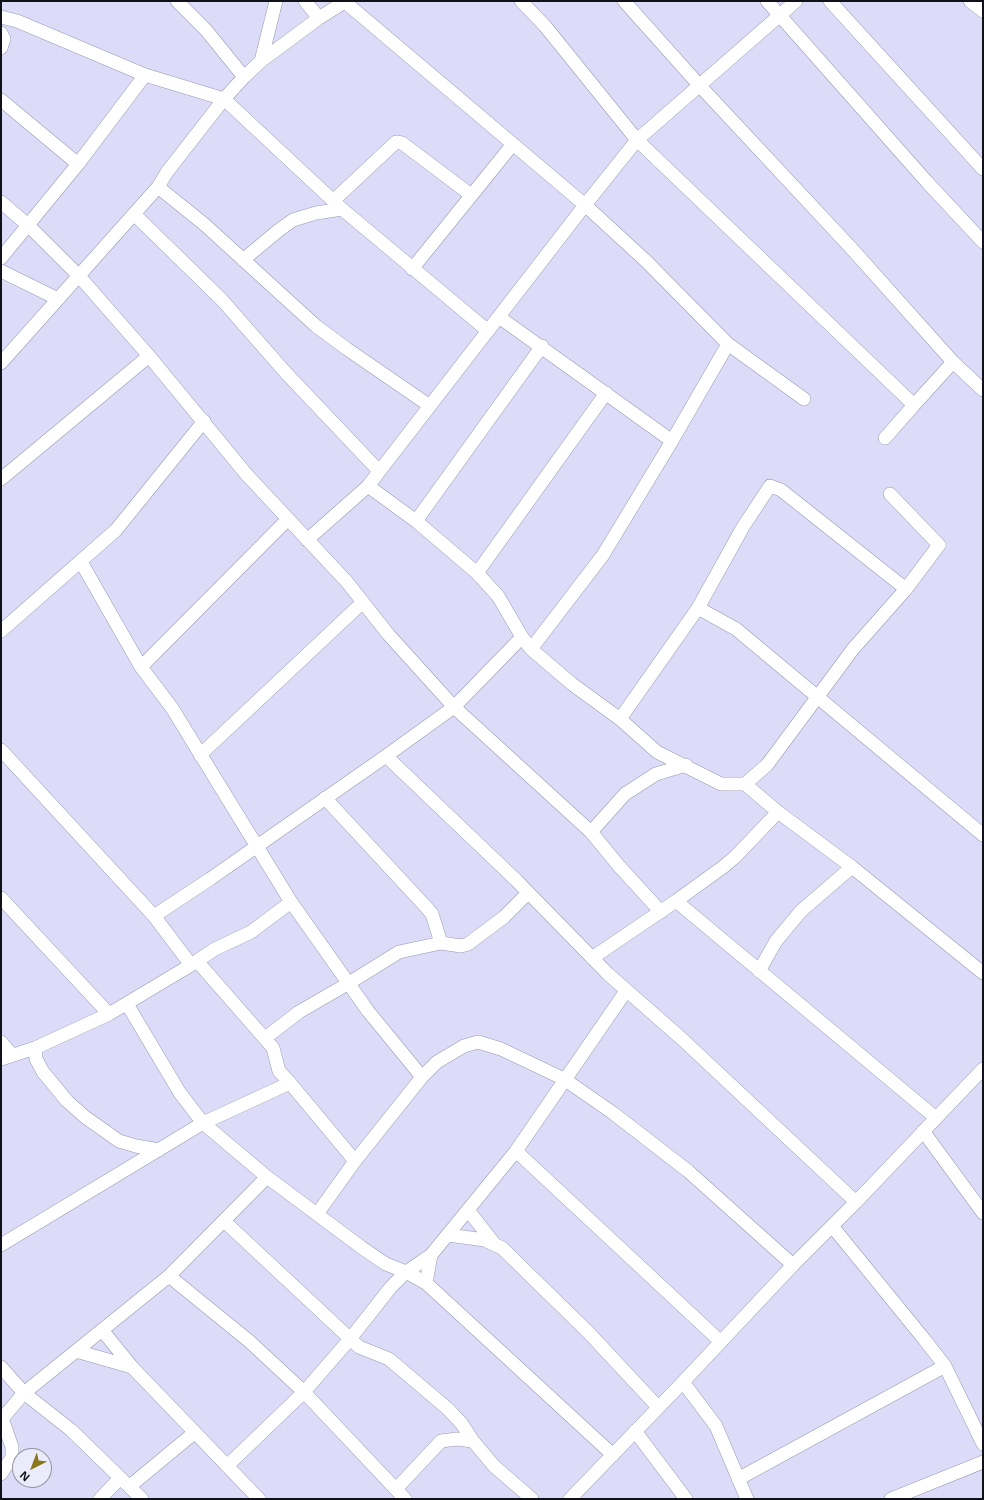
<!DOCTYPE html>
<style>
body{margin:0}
#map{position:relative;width:984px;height:1500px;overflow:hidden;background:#dddcf8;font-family:"Open Sans",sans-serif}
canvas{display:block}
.frame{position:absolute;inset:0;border:2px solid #11111a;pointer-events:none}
.north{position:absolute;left:12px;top:1448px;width:40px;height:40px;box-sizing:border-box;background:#ebebfc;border:1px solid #9494a2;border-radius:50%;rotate:222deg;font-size:11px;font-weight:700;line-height:16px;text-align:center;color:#11111a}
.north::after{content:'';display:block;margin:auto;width:14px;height:18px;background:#89771a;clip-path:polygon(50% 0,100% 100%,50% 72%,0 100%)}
</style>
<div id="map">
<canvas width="984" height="1500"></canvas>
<div class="frame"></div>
<div class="north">N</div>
</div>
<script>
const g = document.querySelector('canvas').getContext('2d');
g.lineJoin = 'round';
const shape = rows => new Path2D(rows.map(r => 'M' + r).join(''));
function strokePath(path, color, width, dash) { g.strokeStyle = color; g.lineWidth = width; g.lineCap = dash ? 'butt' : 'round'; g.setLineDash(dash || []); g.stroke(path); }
const street = shape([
 [177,1,206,30,244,77],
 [305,1,319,18],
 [521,1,545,26,637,140,914,405,885,438],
 [624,1,700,86,852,249,953,362,983,390],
 [767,1,927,182,983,242],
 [830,1,983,169],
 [970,1,983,11],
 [345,2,585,205,646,261,728,344,804,399],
 [1,17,17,21,145,75],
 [1,33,4,39,1,48],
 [261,61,276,1],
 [1,100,78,164],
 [158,187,204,224,316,326,347,349,430,406],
 [333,201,396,142,402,143,471,195],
 [1,202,29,226,79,276,149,356,247,475,347,582,388,634,454,707,591,832,619,866,661,912],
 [134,214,222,300,286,373,379,471],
 [1,258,78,164,145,75,224,99,342,209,488,331],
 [243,260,279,230,293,220,316,213,342,209],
 [412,269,513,144],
 [1,271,58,299],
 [499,317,672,441],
 [1,363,158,187,167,172,224,99,244,77,261,61,319,18,346,1],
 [914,405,953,362],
 [1,479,149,356],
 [368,486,416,521,477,573,498,596,522,637,531,649,572,684,620,719,657,752,721,784,745,784,778,812,852,867,983,973],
 [416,521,542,346],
 [307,540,368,486,585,205,637,140,796,1],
 [81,562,141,667,172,708,291,902,368,1011,422,1077],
 [477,573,606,393],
 [698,608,736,629,983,835],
 [1,631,116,530,204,421],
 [531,649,603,555,672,441,728,344],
 [141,667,288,519],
 [620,719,698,608,743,527,770,486,781,490,906,589],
 [1,750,154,916,191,965],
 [200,755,363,602],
 [386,756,516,880,608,974,682,1039,856,1202],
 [745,784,767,765,853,649,906,589,939,545,890,494],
 [325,798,427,908,432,914,441,943],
 [591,832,625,794,656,774,686,765],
 [1,898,109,1014],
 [676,901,936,1118],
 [154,916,210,879,386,756,454,707,522,637],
 [592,958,676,901,723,867,735,857,778,812],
 [759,971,776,941,801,911,852,867],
 [127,1004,180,1093,203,1123,267,1177,361,1247,386,1264,406,1272,426,1283,613,1455],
 [265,1038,299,1012,349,983,399,952,441,943,461,946,468,944,504,917,528,893],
 [1,1042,12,1055],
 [35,1048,36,1059,43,1072,67,1101,85,1117,119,1141,136,1146,159,1150],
 [1,1059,35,1048,109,1014,191,965,215,949,251,932,291,902],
 [290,1083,355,1161],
 [923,1131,983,1213],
 [516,1151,721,1342],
 [468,1210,493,1242],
 [317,1214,355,1161,422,1077,437,1062,464,1046,478,1042,501,1049,564,1079,613,1113,688,1171,793,1265],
 [224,1221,359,1347,389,1359,448,1409,462,1424,473,1441,494,1466,532,1499],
 [832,1226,924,1339,945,1366,983,1444],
 [448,1235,485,1240,502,1248,589,1333,658,1407],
 [1,1245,203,1123,290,1083,279,1071,273,1048,197,961],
 [169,1276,249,1341,304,1392,405,1499],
 [426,1283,431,1255],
 [102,1330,132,1367,259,1499],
 [76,1351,132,1367],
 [1,1367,24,1393,71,1430,142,1499],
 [683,1382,716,1426,747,1499],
 [1,1420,24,1393,169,1276,267,1177],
 [635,1431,686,1499],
 [227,1466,304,1392,350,1339,391,1287,406,1272,431,1255,516,1151,626,991],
 [1,1474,12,1457,12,1447,2,1418],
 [738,1479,945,1366],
 [130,1486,194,1433],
 [396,1489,441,1441,457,1439,473,1441],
 [100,1499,120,1478],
 [570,1499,683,1382,793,1265,856,1202,983,1069],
 [891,1499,983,1462]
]);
strokePath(street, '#9998b3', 14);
strokePath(street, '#fff', 13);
</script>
